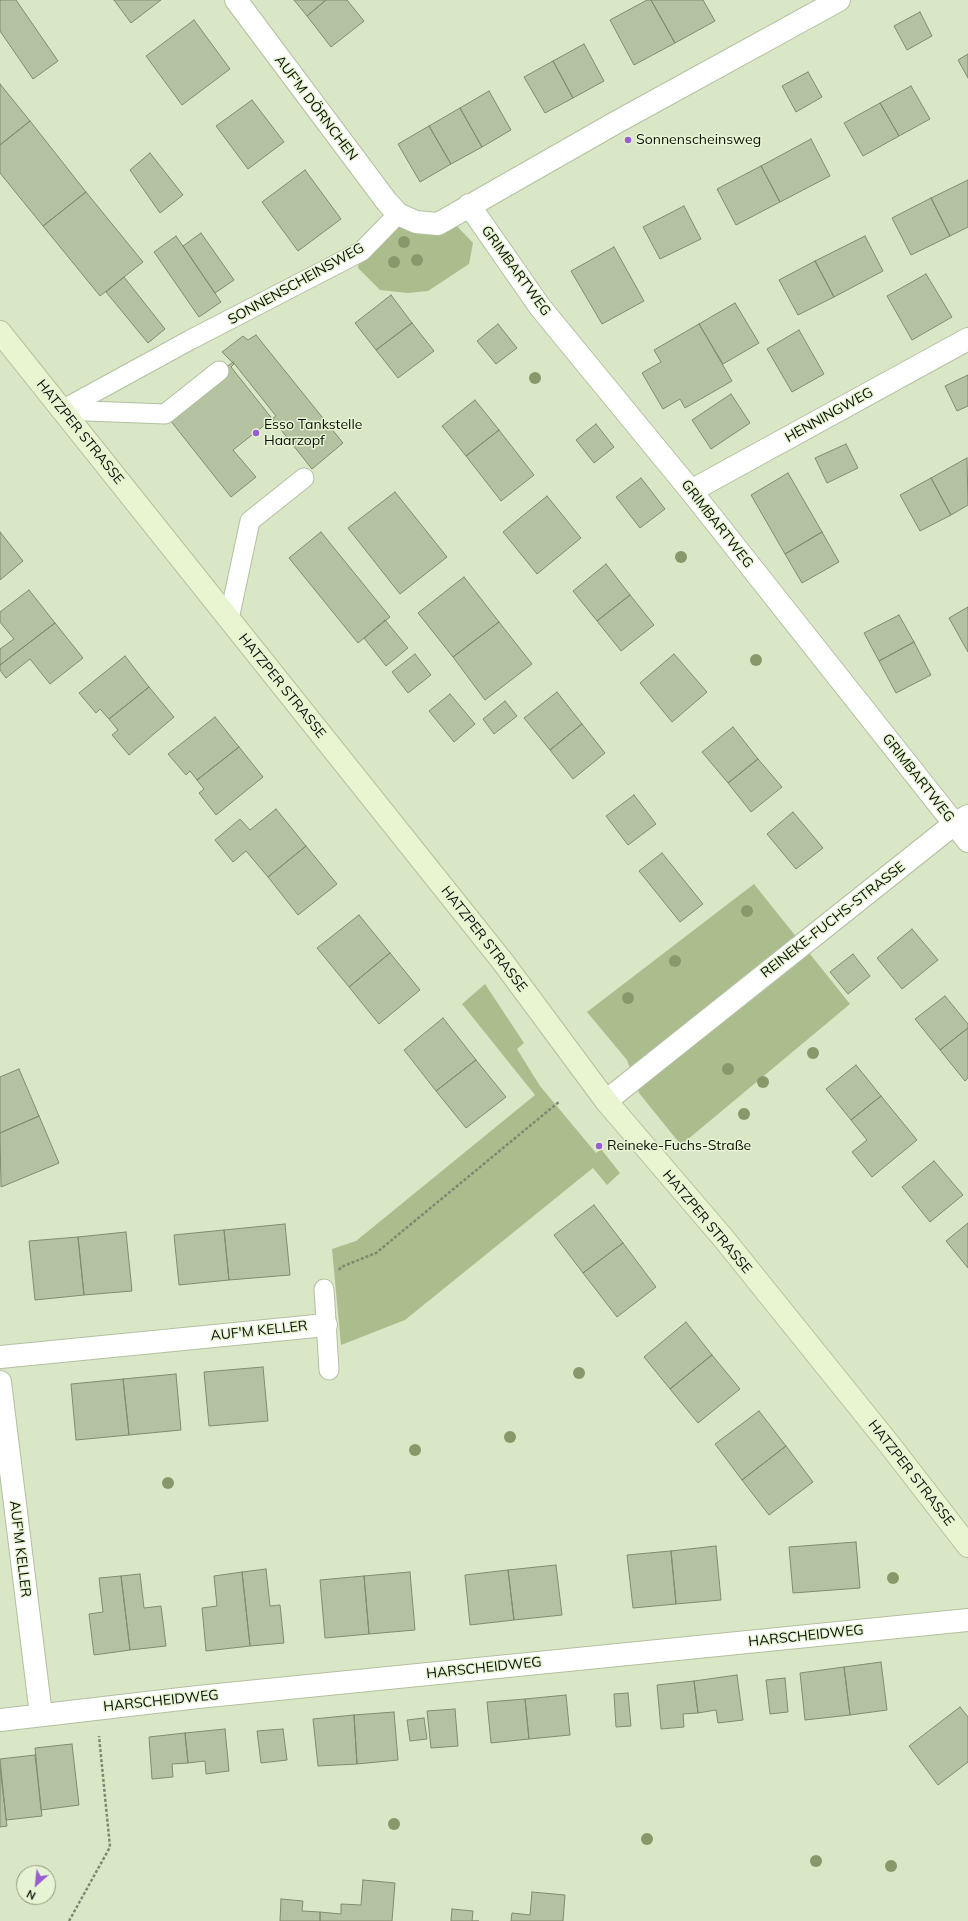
<!DOCTYPE html>
<meta charset="utf-8">
<style>
body{margin:0}
#map{position:relative;width:968px;height:1921px;overflow:hidden;background:#dae7c6;font-family:Mulish,sans-serif}
canvas{display:block}
.north{position:absolute;left:16px;top:1865px;width:40px;height:40px;box-sizing:border-box;background:#e7f4d3;border:1px solid #8f9881;border-radius:50%;rotate:207deg;font-size:11px;font-weight:700;line-height:16px;text-align:center;color:#0b0f05}
.north::after{content:'';display:block;margin:auto;width:14px;height:18px;background:#985cd3;clip-path:polygon(50% 0,100% 100%,50% 72%,0 100%)}
</style>
<div id="map">
<canvas width="968" height="1921"></canvas>
<div class="north">N</div>
</div>
<script>
const g = document.querySelector('canvas').getContext('2d');
g.lineJoin = 'round';
function fill(path, color) { g.fillStyle = color; g.fill(path, 'evenodd'); }
const shape = rows => new Path2D(rows.map(r => 'M' + r).join(''));
function strokePath(path, color, width, dash) { g.strokeStyle = color; g.lineWidth = width; g.lineCap = dash ? 'butt' : 'round'; g.setLineDash(dash || []); g.stroke(path); }
function label(font, color, halo, rows, align = 'center') {
  g.font = font + ' Mulish,sans-serif'; g.lineWidth = 3; g.setLineDash([]); g.textBaseline = 'middle'; g.strokeStyle = halo; g.fillStyle = color; for (const [text, x, y, turn = 0] of rows) {
    g.save(); g.translate(x, y); g.rotate((+turn || 0) * Math.PI / 180); g.textAlign = isNaN(turn) ? turn : align; if (halo) g.strokeText(text, 0, 0); g.fillText(text, 0, 0); g.restore();
  }
}
const green = shape([
 [398,214,455,224,473,243,469,264,428,291,408,293,380,290,358,268,360,252],
 [754,884,850,1004,681,1145,639,1093,627,1060,587,1012],
 [485,984,524,1043,517,1049,540,1086,596,1153,601,1149,620,1173,607,1185,593,1168,405,1320,341,1345,332,1249,356,1241,535,1095,462,1004]
]);
const building = shape([
 [0,0,16,0,58,61,33,79,0,31,0,0],
 [114,0,161,0,131,23,114,0],
 [294,0,326,0,307,16,294,0],
 [326,0,347,0,364,21,331,47,307,16,326,0],
 [647,0,651,0,675,43,634,65,610,20,647,0],
 [651,0,703,0,715,21,675,43,651,0],
 [920,12,932,36,907,50,894,26,920,12],
 [194,20,230,69,182,105,146,56,194,20],
 [584,44,604,81,573,98,553,61,584,44],
 [968,54,968,78,958,60,968,54],
 [553,61,573,98,545,113,524,77,553,61],
 [808,72,822,97,796,112,782,86,808,72],
 [0,84,30,121,0,145,0,84],
 [911,86,930,119,899,136,880,103,911,86],
 [489,91,511,130,482,147,460,108,489,91],
 [252,100,284,142,248,169,216,126,252,100],
 [880,103,899,136,863,156,844,123,880,103],
 [460,108,482,147,451,164,429,126,460,108],
 [30,121,86,192,43,226,0,173,0,145,30,121],
 [429,126,451,164,420,182,398,144,429,126],
 [811,139,830,176,780,202,761,166,811,139],
 [150,153,183,195,160,213,130,170,150,153],
 [761,166,780,202,736,225,717,189,761,166],
 [305,170,341,219,298,251,262,202,305,170],
 [968,180,968,227,950,236,931,198,968,180],
 [86,192,143,262,100,296,43,226,86,192],
 [931,198,950,236,911,255,892,218,931,198],
 [684,206,701,239,660,259,643,227,684,206],
 [201,233,234,280,215,293,183,246,201,233],
 [176,236,221,302,199,317,154,252,176,236],
 [865,236,883,271,834,297,815,261,865,236],
 [614,247,644,301,602,324,571,271,614,247],
 [815,261,834,297,798,315,779,280,815,261],
 [926,274,952,317,912,340,887,296,926,274],
 [124,277,165,329,148,343,106,292,124,277],
 [391,295,412,323,376,350,355,323,391,295],
 [735,303,759,343,723,364,699,324,735,303],
 [412,323,434,351,398,378,376,350,412,323],
 [498,324,517,348,496,364,477,341,498,324],
 [699,324,732,381,685,408,680,399,663,409,642,373,661,362,654,350,699,324],
 [799,330,824,374,792,392,767,349,799,330],
 [256,335,343,443,312,469,231,367,234,364,222,352,243,336,248,340,256,335],
 [233,362,276,416,233,450,256,477,231,497,166,415,233,362],
 [968,375,968,406,957,411,945,386,968,375],
 [731,394,750,423,711,449,692,420,731,394],
 [475,400,499,430,466,456,442,426,475,400],
 [596,424,614,447,594,463,576,440,596,424],
 [499,430,534,475,501,501,466,456,499,430],
 [846,444,858,468,827,483,815,458,846,444],
 [967,458,968,505,951,515,931,478,967,458],
 [788,473,822,532,785,554,751,495,788,473],
 [641,478,665,509,640,528,616,497,641,478],
 [931,478,951,515,920,531,900,495,931,478],
 [395,492,447,557,400,594,348,528,395,492],
 [547,496,581,538,537,574,503,532,547,496],
 [0,532,23,561,0,580,0,532],
 [321,532,390,617,358,643,289,558,321,532],
 [822,532,839,562,802,583,785,554,822,532],
 [606,564,630,595,597,621,573,591,606,564],
 [464,577,499,622,453,657,418,613,464,577],
 [29,590,55,623,0,665,0,649,14,639,0,622,0,612,29,590],
 [630,595,654,625,621,651,597,621,630,595],
 [968,607,968,652,949,618,968,607],
 [899,615,914,642,879,661,864,633,899,615],
 [385,620,408,648,386,666,364,638,385,620],
 [499,622,532,664,485,700,453,657,499,622],
 [55,623,83,658,50,684,30,659,6,678,0,670,0,665,55,623],
 [914,642,931,675,896,693,879,661,914,642],
 [415,654,431,675,408,693,392,672,415,654],
 [674,654,707,692,672,722,640,683,674,654],
 [125,656,149,687,109,719,100,709,96,713,79,693,125,656],
 [149,687,174,717,129,755,112,735,118,730,109,719,149,687],
 [557,692,582,724,550,750,524,718,557,692],
 [450,694,475,724,454,742,429,711,450,694],
 [505,701,517,716,494,734,483,719,505,701],
 [215,717,239,747,197,780,190,771,186,775,168,754,215,717],
 [582,724,605,753,573,779,550,750,582,724],
 [733,727,758,759,728,783,702,752,733,727],
 [239,747,263,777,216,815,199,793,204,789,197,780,239,747],
 [758,759,782,787,751,812,728,783,758,759],
 [634,795,656,824,628,845,606,816,634,795],
 [276,809,306,846,268,877,246,851,233,862,215,840,240,819,250,830,276,809],
 [793,812,823,848,796,869,767,834,793,812],
 [306,846,337,884,298,915,268,877,306,846],
 [662,853,703,904,680,922,639,871,662,853],
 [359,915,390,953,349,987,317,948,359,915],
 [912,929,938,960,902,989,877,958,912,929],
 [390,953,420,990,379,1024,349,987,390,953],
 [853,954,870,976,848,994,830,972,853,954],
 [945,996,968,1024,968,1028,940,1050,915,1019,945,996],
 [443,1018,476,1060,436,1091,404,1050,443,1018],
 [968,1028,968,1078,965,1081,940,1050,968,1028],
 [476,1060,506,1097,466,1128,436,1091,476,1060],
 [856,1065,881,1096,851,1120,826,1089,856,1065],
 [19,1069,39,1116,0,1133,0,1077,19,1069],
 [881,1096,917,1140,872,1177,852,1152,867,1140,851,1120,881,1096],
 [39,1116,59,1163,1,1187,0,1133,39,1116],
 [934,1161,963,1195,930,1222,902,1187,934,1161],
 [594,1205,623,1243,583,1273,554,1235,594,1205],
 [968,1223,968,1268,946,1241,968,1223],
 [285,1224,290,1275,229,1280,224,1230,285,1224],
 [224,1230,229,1280,179,1285,174,1235,224,1230],
 [126,1232,132,1291,84,1295,78,1237,126,1232],
 [78,1237,84,1295,35,1300,29,1241,78,1237],
 [623,1243,656,1287,617,1317,583,1273,623,1243],
 [686,1322,712,1355,670,1389,644,1357,686,1322],
 [712,1355,740,1389,698,1423,670,1389,712,1355],
 [263,1367,268,1421,209,1426,204,1372,263,1367],
 [176,1374,181,1430,129,1435,123,1379,176,1374],
 [123,1379,129,1435,76,1440,71,1384,123,1379],
 [759,1411,786,1446,742,1480,715,1444,759,1411],
 [786,1446,813,1482,769,1515,742,1480,786,1446],
 [856,1542,860,1588,793,1593,789,1547,856,1542],
 [716,1546,721,1600,676,1604,671,1551,716,1546],
 [671,1551,676,1604,633,1608,627,1555,671,1551],
 [556,1565,562,1615,514,1620,508,1570,556,1565],
 [266,1569,270,1606,280,1605,284,1643,250,1646,242,1572,266,1569],
 [508,1570,514,1620,470,1625,465,1575,508,1570],
 [242,1572,250,1646,206,1651,202,1608,217,1606,214,1576,242,1572],
 [410,1572,415,1630,369,1634,364,1576,410,1572],
 [140,1574,144,1608,161,1606,166,1646,130,1650,121,1576,140,1574],
 [121,1576,130,1650,94,1655,89,1614,103,1612,99,1578,121,1576],
 [364,1576,369,1634,325,1638,320,1580,364,1576],
 [881,1662,887,1710,850,1715,844,1667,881,1662],
 [844,1667,850,1715,805,1720,800,1673,844,1667],
 [737,1675,743,1720,718,1723,716,1710,698,1713,694,1681,737,1675],
 [785,1678,788,1712,770,1714,766,1680,785,1678],
 [694,1681,698,1713,683,1714,684,1727,661,1729,657,1685,694,1681],
 [628,1693,631,1726,616,1727,614,1694,628,1693],
 [566,1695,570,1735,529,1739,525,1699,566,1695],
 [525,1699,529,1739,491,1743,487,1702,525,1699],
 [960,1707,968,1717,968,1762,938,1785,909,1746,960,1707],
 [455,1709,458,1746,431,1748,427,1711,455,1709],
 [394,1712,398,1760,357,1764,354,1715,394,1712],
 [354,1715,357,1764,318,1766,313,1719,354,1715],
 [424,1718,427,1739,410,1741,407,1720,424,1718],
 [225,1729,229,1771,206,1774,205,1761,188,1763,185,1733,225,1729],
 [283,1729,287,1760,261,1763,257,1731,283,1729],
 [185,1733,188,1763,172,1764,173,1777,152,1779,149,1737,185,1733],
 [72,1744,79,1805,41,1810,35,1748,72,1744],
 [35,1755,42,1816,6,1820,0,1759,35,1755],
 [0,1767,7,1826,0,1827,0,1767],
 [363,1880,395,1883,392,1921,320,1921,320,1912,341,1914,341,1904,361,1905,363,1880],
 [532,1892,565,1895,563,1921,511,1921,512,1913,530,1915,532,1892],
 [281,1899,303,1901,302,1911,320,1912,320,1921,280,1921,281,1899],
 [452,1909,473,1911,472,1921,479,1921,451,1921,452,1909]
]);
const path = shape([
 [339,1270,341,1267,376,1253,560,1101],
 [69,1921,110,1847,99,1736]
]);
const lane = shape([
 [62,410,190,340,362,251,398,214],
 [62,410,165,414,219,371],
 [229,619,250,521,304,478],
 [324,1289,329,1370]
]);
const street = shape([
 [236,0,387,202,398,214,416,222,438,224,615,123,839,0],
 [469,205,540,307,691,491,968,841],
 [691,491,968,339],
 [606,1101,954,824,968,816],
 [0,1357,326,1325],
 [0,1382,41,1715],
 [0,1720,198,1697,968,1620]
]);
const secondary = shape([
 [0,332,503,962,606,1101,724,1239,889,1444,968,1546]
]);
const trees = [
 [404,242],
 [417,260],
 [394,262],
 [535,378],
 [681,557],
 [756,660],
 [747,911],
 [675,961],
 [628,998],
 [813,1053],
 [728,1069],
 [763,1082],
 [744,1114],
 [579,1373],
 [510,1437],
 [415,1450],
 [168,1483],
 [893,1578],
 [394,1824],
 [647,1839],
 [816,1861],
 [891,1866]
];
const markers = [
 [628,140,4,"#985cd3"],
 [256,433,4,"#985cd3"],
 [599,1146,4,"#985cd3"]
];
const streetNames = [
 ["AUF'M DÖRNCHEN",316,108,53],
 ["GRIMBARTWEG",516,271,54],
 ["SONNENSCHEINSWEG",296,284,-29],
 ["HENNINGWEG",829,415,-29],
 ["HATZPER STRASSE",80,432,51],
 ["GRIMBARTWEG",717,524,52],
 ["HATZPER STRASSE",282,686,51],
 ["GRIMBARTWEG",918,778,52],
 ["REINEKE-FUCHS-STRASSE",833,920,-38],
 ["HATZPER STRASSE",484,939,52],
 ["HATZPER STRASSE",707,1222,50],
 ["AUF'M KELLER",259,1331,-6],
 ["HATZPER STRASSE",911,1473,52],
 ["AUF'M KELLER",20,1549,83],
 ["HARSCHEIDWEG",806,1636,-6],
 ["HARSCHEIDWEG",484,1668,-6],
 ["HARSCHEIDWEG",161,1701,-6]
];
const poiNames = [
 ["Sonnenscheinsweg",636,140],
 ["Esso Tankstelle",264,425],
 ["Haarzopf",264,441],
 ["Reineke-Fuchs-Straße",607,1146]
];
fill(green, '#abbd8c');
fill(building, '#b5c2a2');
strokePath(building, '#808c6e', 1);
strokePath(lane, '#b3c0a0', 21);
strokePath(street, '#b3c0a0', 24);
strokePath(secondary, '#b3c0a0', 24);
strokePath(path, '#7f8871', 2.5, [3, 2]);
strokePath(lane, '#fff', 19);
strokePath(street, '#fff', 22);
strokePath(secondary, '#e9f4d1', 22);
g.fillStyle = '#89986a';
for (const [x, y] of trees) { g.beginPath(); g.arc(x, y, 6, 0, 2 * Math.PI); g.fill(); }
for (const [x, y, r, color] of markers) { const dot = new Path2D(); dot.arc(x, y, r, 0, 2 * Math.PI); g.fillStyle = color; g.fill(dot); strokePath(dot, '#e7f4d3', 1.5); }
label('14px', '#0b0f05', '#e7f4d3', streetNames);
label('14px', '#0b0f05', '#e7f4d3', poiNames, 'left');
</script>
